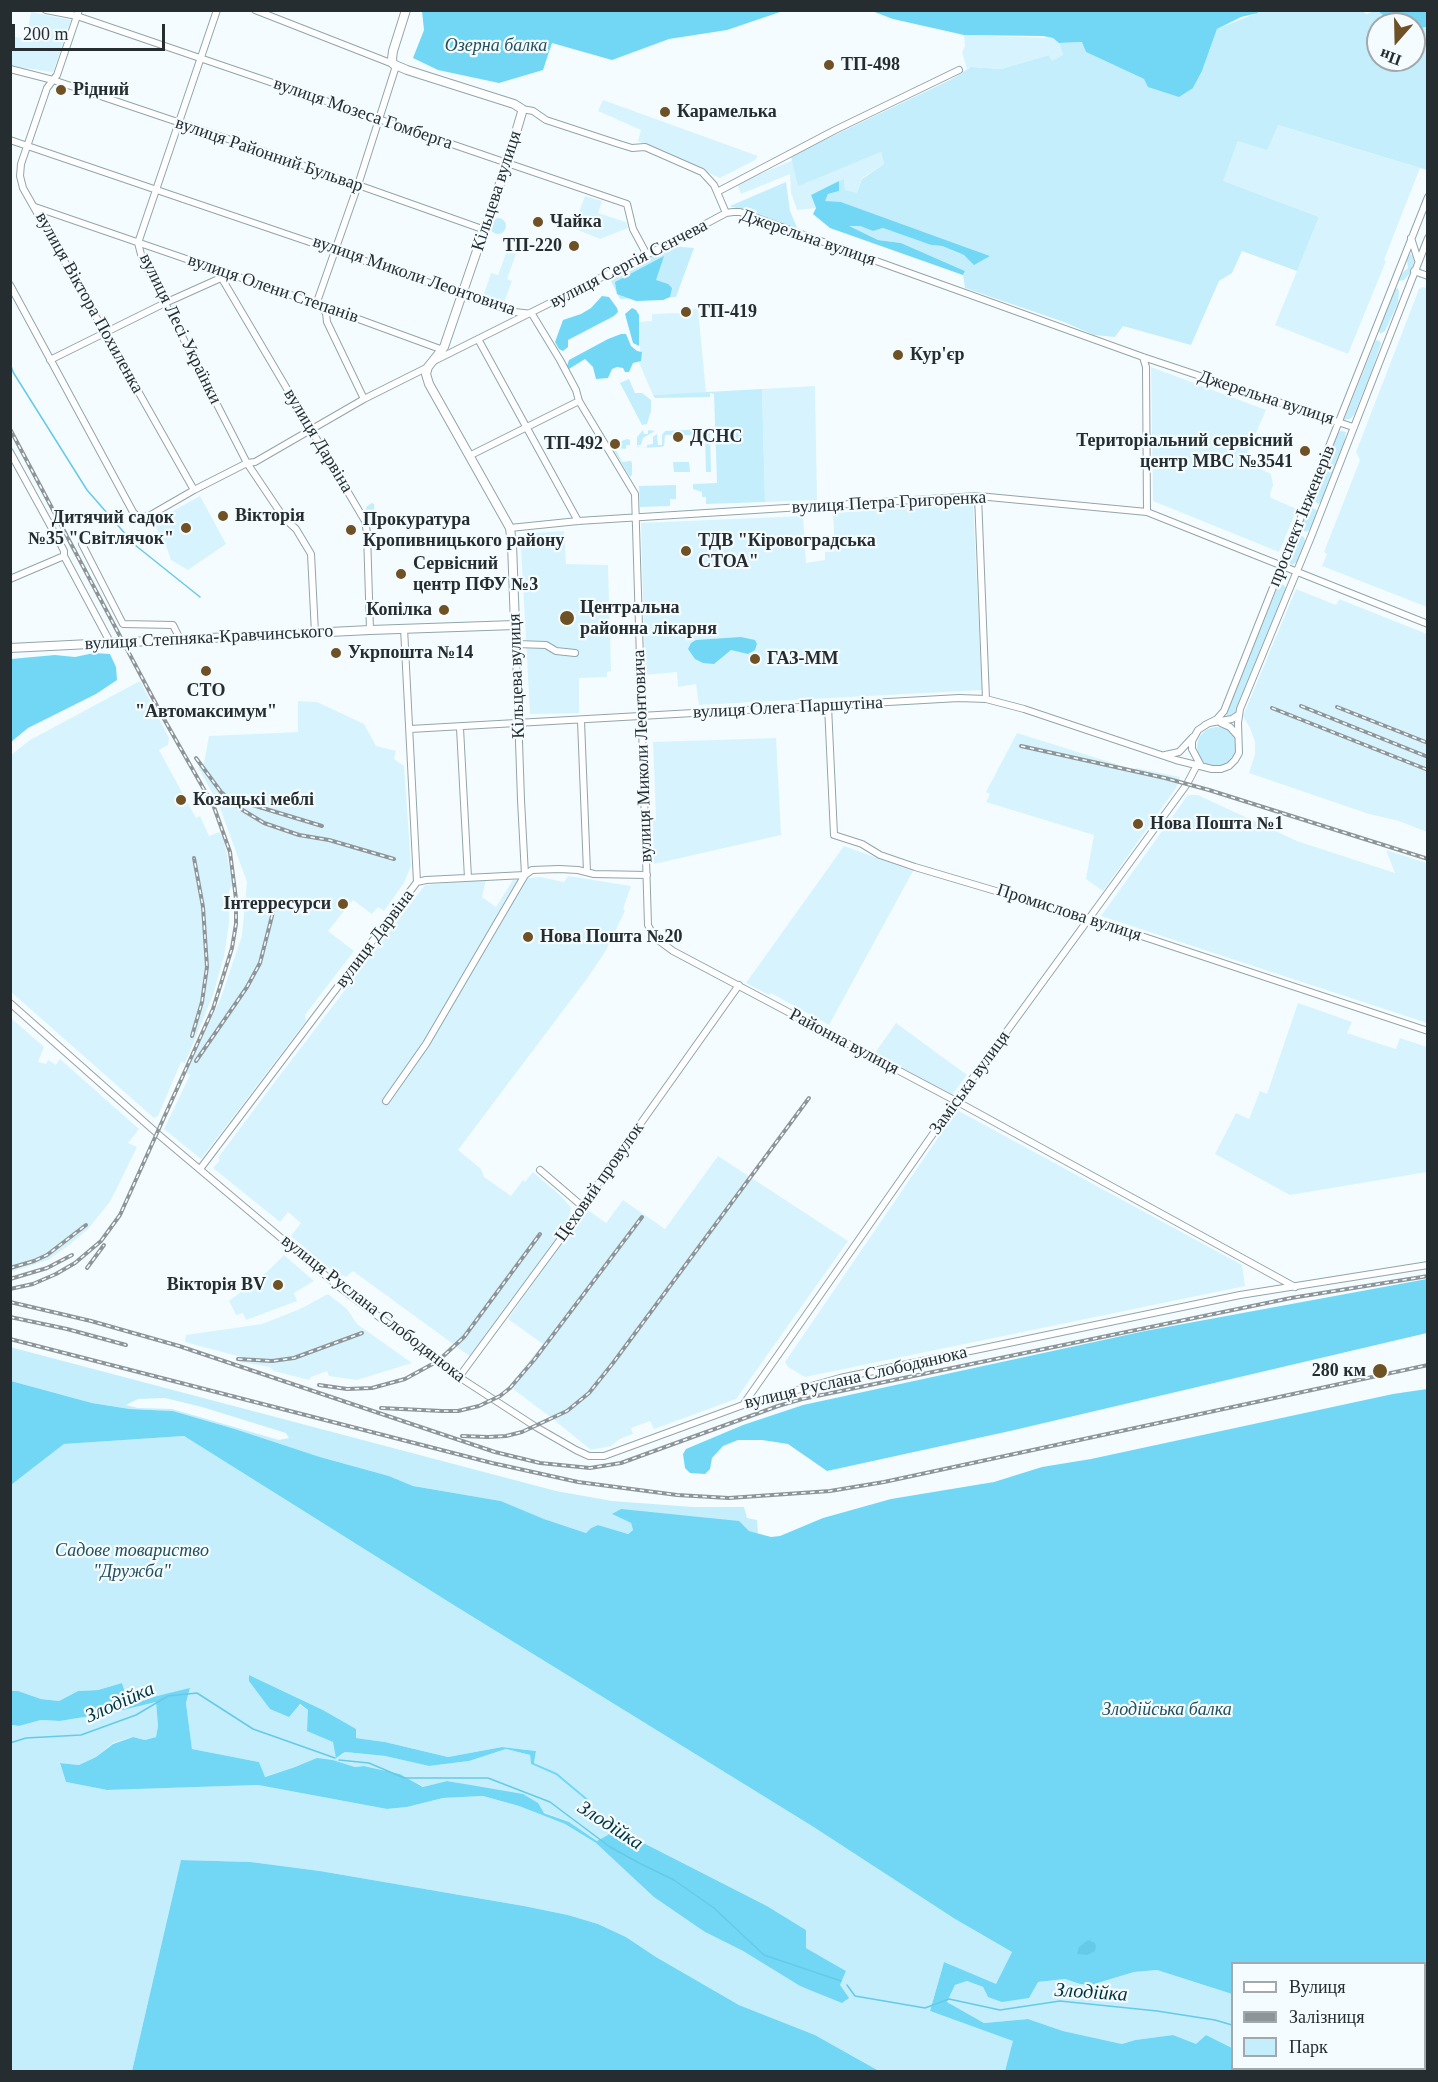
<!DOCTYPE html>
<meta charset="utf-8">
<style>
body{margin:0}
#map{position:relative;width:1438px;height:2082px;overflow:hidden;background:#f4fcff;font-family:"Times New Roman",serif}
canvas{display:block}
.frame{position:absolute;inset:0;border:12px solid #262d30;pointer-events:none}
.legend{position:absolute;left:1231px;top:1962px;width:195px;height:108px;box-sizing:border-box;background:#f4fcff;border:2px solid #a2a9ac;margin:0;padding:8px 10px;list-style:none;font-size:18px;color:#262d30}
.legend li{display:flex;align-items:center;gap:12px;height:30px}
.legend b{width:30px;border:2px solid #a2a9ac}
.north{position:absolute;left:1366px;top:12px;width:60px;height:60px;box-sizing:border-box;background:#f4fcff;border:2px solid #a2a9ac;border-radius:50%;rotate:200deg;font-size:16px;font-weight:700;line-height:24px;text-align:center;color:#262d30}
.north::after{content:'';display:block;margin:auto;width:21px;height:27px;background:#6e5125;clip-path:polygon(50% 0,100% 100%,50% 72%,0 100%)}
.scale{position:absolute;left:12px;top:24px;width:153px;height:27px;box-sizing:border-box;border:3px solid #262d30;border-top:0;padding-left:8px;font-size:18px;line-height:21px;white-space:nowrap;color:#262d30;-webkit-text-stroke:4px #f4fcff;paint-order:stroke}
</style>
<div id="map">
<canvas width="1438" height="2082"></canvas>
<div class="frame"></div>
<ul class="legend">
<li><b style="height:8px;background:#fff"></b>Вулиця</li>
<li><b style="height:8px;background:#8e9598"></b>Залізниця</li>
<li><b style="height:16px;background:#c4eefb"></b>Парк</li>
</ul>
<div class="north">Пн</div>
<div class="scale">200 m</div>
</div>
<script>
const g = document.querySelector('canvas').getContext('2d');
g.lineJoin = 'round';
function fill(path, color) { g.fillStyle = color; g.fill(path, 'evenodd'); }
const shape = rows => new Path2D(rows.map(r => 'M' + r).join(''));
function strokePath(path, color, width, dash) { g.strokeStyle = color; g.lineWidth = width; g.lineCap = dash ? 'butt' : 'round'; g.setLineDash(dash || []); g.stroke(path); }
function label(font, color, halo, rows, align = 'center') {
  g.font = font + ' "Times New Roman",serif'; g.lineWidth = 4.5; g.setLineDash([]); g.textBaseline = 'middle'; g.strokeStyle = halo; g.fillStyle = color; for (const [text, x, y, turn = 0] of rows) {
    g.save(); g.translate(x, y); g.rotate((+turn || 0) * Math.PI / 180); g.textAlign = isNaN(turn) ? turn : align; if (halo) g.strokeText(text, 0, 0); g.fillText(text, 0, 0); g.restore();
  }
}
const built = shape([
 [31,12,71,20,53,72,11,66,11,36,26,39],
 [964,35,1054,38,1059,43,1063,56,1052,61,1049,55,1001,69,971,67,967,69,962,52,965,46],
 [603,100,758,156,755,160,720,178,638,141,641,130,598,111],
 [1278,125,1420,168,1384,260,1386,261,1348,354,1275,325,1319,217,1222,181,1238,141],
 [881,152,884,164,862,178,857,194,845,190,844,179,811,195,816,208,797,210,791,193,790,174,741,194,737,184,793,160,798,185],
 [585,196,602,201,598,213,626,222,628,228,600,239,573,228],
 [507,251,516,254,507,279,512,281,503,305,483,297,491,273,498,275],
 [1423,287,1428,289,1427,607,1322,566,1327,554,1324,552,1360,460,1356,452,1419,289],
 [681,308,698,309,706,393,653,395,637,358,641,357,637,322,652,321,652,314,681,313],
 [1151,367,1266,410,1244,461,1271,474,1273,485,1270,494,1271,498,1297,509,1279,552,1153,501],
 [815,386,817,500,765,502,762,389],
 [200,496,226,544,188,570,171,560,167,548,153,522],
 [973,503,982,690,699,705,696,684,678,687,677,672,645,675,641,523,803,516,806,563,825,560,825,552,835,551,833,513],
 [564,531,566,564,608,565,611,671,607,672,607,677,579,678,579,713,530,714,521,547,532,533],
 [1296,589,1336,605,1339,599,1427,634,1427,832,1399,821,1369,814,1249,773,1255,754,1255,742,1250,728,1243,716],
 [140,681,169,738,168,745,159,750,196,818,200,816,209,836,219,832,223,837,233,884,229,890,229,924,224,956,213,995,185,1063,181,1062,158,1116,154,1118,10,991,11,755,30,740],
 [298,701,317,702,364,724,376,746,396,751,394,759,404,766,411,866,404,883,384,911,378,907,372,914,353,900,328,931,354,951,305,1015,306,1021,201,1159,164,1129,190,1075,186,1073,220,1000,232,965,242,936,247,882,219,805,198,767,204,763,209,736,298,732],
 [1017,733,1135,770,1136,768,1180,777,1176,788,1103,891,1086,879,1094,835,986,802,990,794,986,792],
 [776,738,781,835,654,864,653,821,656,819,653,742],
 [1188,795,1198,795,1297,841,1395,873,1386,850,1427,863,1427,1023,1101,916],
 [844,846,913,871,829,1025,771,993,769,995,746,983],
 [568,876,631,886,623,909,625,911,605,952,586,980,458,1150,481,1169,484,1177,511,1196,523,1180,525,1182,533,1172,562,1197,571,1208,567,1225,471,1357,353,1271,346,1277,343,1275,340,1278,291,1236,301,1223,288,1212,280,1222,213,1168,220,1160,218,1158,271,1087,425,885,486,879,482,897,496,907,513,880,540,877,564,882],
 [1298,1003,1352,1022,1347,1033,1380,1044,1396,1049,1400,1038,1427,1047,1427,1172,1290,1195,1215,1154,1236,1113,1249,1119,1260,1091,1267,1094],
 [11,1018,44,1047,38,1062,46,1064,48,1060,56,1065,60,1059,139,1129,128,1143,137,1147,115,1192,109,1203,88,1229,69,1245,48,1260,11,1272],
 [896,1023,967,1075,952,1095,875,1053],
 [957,1110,1242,1265,1245,1286,805,1377,788,1367,785,1362],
 [718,1156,848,1241,736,1399,654,1429,650,1421,631,1428,633,1434,620,1439,611,1446,591,1450,553,1419,509,1386,543,1344,508,1319,585,1208,606,1223,623,1200,665,1229],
 [284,1255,314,1281,294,1293,297,1301,246,1320,243,1313,236,1315,229,1301,268,1271],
 [328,1294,347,1309,357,1324,412,1363,357,1380,329,1376,327,1371,311,1377,309,1380,274,1371,270,1367,239,1362,241,1357,185,1342,186,1335,262,1324,300,1309]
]);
const green = shape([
 [1360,10,1367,14,1373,11,1378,11,1384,15,1381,24,1378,24,1378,60,1414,60,1414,29,1427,27,1427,170,1278,125,1267,150,1238,141,1223,181,1319,217,1297,271,1242,251,1232,273,1219,281,1191,345,1123,326,1115,337,1094,335,1064,322,965,288,963,275,965,271,901,243,878,240,848,226,860,226,873,231,883,228,931,245,942,246,960,254,990,256,841,202,824,202,828,194,839,191,839,181,844,179,845,190,857,193,862,179,884,164,881,152,798,186,791,156,952,79,971,67,1001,69,1049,55,1052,61,1063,55,1059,43,1083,42,1086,52,1144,79,1193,88,1202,71,1217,29,1257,13,1256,11],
 [786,182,790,211,798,230,730,206],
 '490 226a8 8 0 1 1 16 0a8 8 0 1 1-16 0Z',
 [671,246,694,248,676,297,620,299,610,279],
 [1410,254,1412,255,1414,261,1410,273,1404,280,1399,281,1402,273,1408,268,1407,260],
 [1398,288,1399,292,1398,303,1385,331,1380,334,1379,330,1390,298,1395,289],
 [1376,340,1380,341,1381,344,1372,370,1354,415,1350,419,1344,420],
 [629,379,635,393,642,393,651,400,651,411,647,424,642,425,620,383],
 [762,389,765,502,706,504,706,497,702,497,702,492,693,489,693,484,717,483,714,394,710,393,710,397,655,398,653,395],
 [705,429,710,429,711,472,706,472,705,435,665,435,664,446,661,447,639,448,637,446,637,437,643,430,644,434,648,434,648,430,655,431,643,438,641,445,638,445,639,448,647,448,647,445,653,444,653,437,657,434,658,445,662,445,662,435,665,431],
 [1341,431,1346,432,1344,443,1321,502,1318,504,1312,499,1338,433],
 [627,439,630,440,630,445,626,445,626,449,615,448,622,462,631,461,632,463,632,475,630,477,613,449,618,446,616,443],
 [673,462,689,462,690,472,674,472],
 [676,485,676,499,670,499,670,506,640,507,639,486],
 [372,503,374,504,375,523,369,524,365,511,367,506],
 [1311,507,1318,511,1311,529,1306,532,1300,529,1308,509],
 [1299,535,1304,537,1305,541,1297,562,1292,565,1288,561],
 [1279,584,1284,585,1286,588,1237,713,1231,717,1228,717,1226,714],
 '1197 747a20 20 0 1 1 40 0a20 20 0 1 1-40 0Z',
 [10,1347,556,1491,612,1501,693,1507,744,1507,747,1518,757,1520,758,1533,612,1514,631,1523,633,1530,627,1534,598,1525,591,1528,586,1533,544,1519,501,1501,413,1486,389,1476,320,1457,235,1429,173,1411,130,1409,92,1403,11,1381],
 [165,1398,202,1407,286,1433,289,1438,279,1440,172,1409,138,1408,126,1405,138,1399],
 [184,1436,452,1604,812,1826,955,1919,1012,1952,996,1985,944,1962,930,2011,1014,2041,1005,2071,879,2071,815,2035,739,2005,656,1957,626,1937,598,1924,568,1915,524,1906,320,1871,251,1862,181,1860,132,2071,11,2071,11,1725,19,1726,41,1720,60,1721,115,1712,156,1702,158,1726,156,1737,145,1740,132,1737,113,1743,96,1757,79,1765,60,1763,66,1782,107,1790,258,1785,387,1809,407,1807,443,1798,483,1796,519,1806,565,1824,596,1843,705,1932,743,1951,800,1986,820,1993,840,1985,846,1971,806,1948,806,1930,767,1906,620,1831,593,1812,588,1799,557,1773,534,1763,536,1751,502,1747,448,1757,385,1742,356,1738,355,1729,323,1710,249,1675,308,1710,333,1742,341,1756,345,1752,385,1756,429,1766,469,1761,506,1749,530,1755,531,1764,556,1775,586,1800,592,1812,610,1827,608,1836,597,1841,569,1822,482,1788,447,1781,424,1787,400,1774,365,1766,355,1767,333,1760,316,1759,295,1767,264,1777,259,1762,192,1749,186,1703,190,1689,157,1696,129,1705,122,1683,98,1690,78,1691,59,1701,41,1699,18,1691,11,1691,11,1485,64,1444],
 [1157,1970,1232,1994,1232,2048,1206,2035,1196,2045,1173,2035,1135,2040,1122,2044,1063,2031,1028,2019,984,2023,947,2002,955,1985,967,1981,983,1987,988,1997,1038,1982,1065,1979,1080,1984,1091,1985,1134,1972],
 [1399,2068,1402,2071,1307,2072,1303,2069]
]);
const forest = shape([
 [1256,10,1258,13,1241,17,1217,29,1202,71,1193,88,1179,97,1148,87,1144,79,1086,52,1082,42,1059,43,1053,38,1043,36,964,35,893,19,872,11],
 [422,11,422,10,783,11,727,30,669,39,612,60,552,43,543,70,499,83,438,70,413,58,424,30],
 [1378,11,1427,11,1427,27,1414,29,1414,24,1407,24,1405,19,1398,21,1397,24,1381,24,1383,15],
 [839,181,839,191,828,194,825,201,841,202,990,256,974,265,964,255,942,246,931,245,883,228,873,231,860,226,849,226,878,240,901,243,965,271,963,275,830,228,813,214,816,208,811,195],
 [664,256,656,280,668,284,672,288,670,297,663,300,636,301,617,294,615,282],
 [602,296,609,297,617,308,618,312,614,316,568,340,568,347,563,351,559,349,555,342,563,320,581,314,591,308],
 [632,308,636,310,639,315,639,346,633,343,625,314],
 [621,334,626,334,631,346,637,351,642,352,641,361,633,363,629,372,625,372,623,368,617,367,612,369,608,378,596,379,593,367,585,359,569,369,567,366,569,360,608,339],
 [741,637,755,640,757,644,755,650,748,654,731,650,714,664,703,663,695,659,688,649,691,643,696,640],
 [94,653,110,654,116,667,117,680,96,694,28,728,11,742,11,659,55,655,75,657],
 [1427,1279,1427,1333,1010,1431,827,1471,788,1444,762,1440,738,1440,723,1446,712,1458,710,1469,705,1474,690,1473,685,1468,683,1454,686,1449,743,1425,803,1405,1145,1331],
 [11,1381,92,1403,130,1409,173,1411,235,1429,320,1457,389,1476,413,1486,501,1501,544,1519,586,1533,591,1528,598,1525,628,1534,633,1530,631,1523,612,1514,621,1509,739,1521,749,1531,771,1537,780,1536,823,1518,891,1499,994,1482,1042,1467,1091,1459,1393,1394,1427,1389,1427,2071,1402,2071,1399,2069,1424,2068,1424,1964,1232,1964,1232,1994,1157,1970,1134,1972,1091,1985,1080,1984,1065,1979,1038,1982,1029,1998,1002,2002,988,1997,983,1987,967,1981,955,1985,947,2002,984,2023,1028,2019,1063,2031,1122,2044,1135,2040,1173,2035,1196,2044,1206,2035,1232,2048,1232,2068,1303,2068,1306,2071,1005,2071,1013,2041,930,2011,944,1962,996,1984,1012,1952,955,1919,812,1826,452,1604,184,1436,64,1444,11,1485],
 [249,1675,323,1710,356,1729,356,1738,385,1742,448,1757,502,1747,536,1751,534,1763,557,1773,588,1799,593,1812,620,1831,767,1906,806,1930,806,1948,846,1971,840,1985,849,1998,842,2003,800,1986,743,1951,705,1932,654,1897,596,1843,565,1824,519,1806,483,1796,443,1798,407,1807,387,1809,258,1785,107,1790,66,1782,60,1763,79,1765,96,1757,113,1744,133,1737,145,1740,156,1737,158,1726,156,1702,115,1712,60,1721,41,1720,19,1726,11,1725,11,1691,18,1691,41,1699,59,1701,78,1691,98,1690,122,1683,129,1705,157,1696,190,1688,186,1703,192,1749,259,1762,265,1777,295,1767,317,1758,333,1760,355,1767,364,1766,400,1774,423,1787,447,1781,523,1794,538,1803,544,1813,569,1822,597,1841,608,1835,610,1827,592,1812,586,1800,556,1775,531,1764,530,1755,506,1749,469,1761,429,1766,385,1756,345,1752,336,1758,333,1742,307,1731,308,1710,300,1704,289,1717,270,1709,249,1681],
 [181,1860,251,1862,320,1871,524,1906,568,1915,598,1924,626,1937,656,1957,739,2005,815,2035,879,2071,132,2071]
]);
const water = shape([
 [1088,1940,1095,1943,1096,1947,1095,1951,1087,1955,1077,1954,1079,1947]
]);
const stream = shape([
 [10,363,13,372,87,490,135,545,200,597],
 [10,1743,26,1738,81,1735,136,1715,168,1696,197,1693,253,1729,335,1758],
 [339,1760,369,1763,404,1778,488,1778,550,1802,610,1847,639,1863,674,1880,714,1908,764,1955,841,1981],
 [847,1985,855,1996,925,2008,949,1999,1000,2010,1060,2001,1157,2011,1215,2020,1232,2025],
 [1333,2068,1337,2072]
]);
const minor = shape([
 [46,10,77,16,627,204,633,229,647,255],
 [79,10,57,75,47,88,21,164,20,176,23,188,194,490],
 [217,10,138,243,142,258,247,463,284,518,296,529,311,554,315,633],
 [255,10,393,64],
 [10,69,53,80,231,140,485,230],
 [522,109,533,111,546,120,619,144,632,148,645,147,702,172,714,185,726,213],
 [10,140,515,312,532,314,560,360,576,390,579,401,635,494,648,925,654,937,673,951,956,1101,1295,1287],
 [717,192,835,130,959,70],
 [35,207,320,305,443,350],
 [1411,238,1418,260],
 [214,269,221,277,365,521,367,533,370,630],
 [1414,271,1428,276],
 [10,285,133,512,137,516,143,517,149,516,194,490,247,463,255,462,364,399,428,367],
 [478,339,578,521],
 [1143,357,1146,367,1147,512],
 [50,360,165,303,223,277],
 [436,360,670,243,726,213,733,212,740,212,1143,357,1353,427],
 [364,399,327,322,326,313,318,302,318,299,358,185,396,66],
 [10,452,60,543,64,551,64,556,110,642],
 [469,456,579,401],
 [978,496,986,699],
 [510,528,578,521,978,496,1147,512,1428,624],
 [82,544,123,624,173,625,180,639],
 [10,579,64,556],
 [516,644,546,645,556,651,575,653],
 [828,706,834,835,862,844,880,855,915,867,1090,919,1428,1031],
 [581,721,587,872],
 [1221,723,1230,727,1238,736],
 [1205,725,1217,719,1224,711,1428,197],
 [460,728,468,878],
 [410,729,959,698,986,699,1024,709,1176,760,1212,769,1221,769,1229,766,1235,760,1239,753,1238,723,1240,709,1311,537,1428,238],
 [1165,755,1179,752,1193,737],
 [1200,764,1192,749,1192,741,1198,730,1209,723,1232,719,1238,715],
 [417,882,426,880,525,875,532,870,559,869,578,870,594,874,647,875],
 [10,1003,159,1135,338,1286,459,1377,536,1427,576,1450,589,1456,604,1456,743,1405,840,1378,1240,1295,1428,1265],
 [386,1101,426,1044,525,875,521,800,515,625],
 [200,1169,417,882,404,628],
 [540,1170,582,1206],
 [459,1377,568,1229,582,1206,739,985],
 [743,1405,956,1101,1187,784,1198,763]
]);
const major = shape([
 [10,648,370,630,515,625,512,544,510,528,429,384,426,374,428,367,444,347,507,163,522,112,522,109,514,104,407,70,393,64,392,59,393,51,406,10]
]);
const rail = shape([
 [10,429,164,719,214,807,230,852,236,899,236,924,232,948,213,1009,120,1215,101,1241,75,1263,56,1274,33,1284,10,1289],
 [1301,706,1428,757],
 [1337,707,1428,743],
 [1272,708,1428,770],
 [1021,746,1165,778,1209,790,1428,859],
 [196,758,221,792,241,809,264,823,299,835,329,840,394,859],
 [236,800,322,826],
 [192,1036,202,1002,207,967,203,907,194,858],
 [196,1061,247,987,260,963,273,912],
 [10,1268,34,1261,47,1255,86,1225],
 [87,1268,104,1245],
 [10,1279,47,1268,72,1255],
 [10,1302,91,1321,179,1346,495,1452,540,1463,590,1468,621,1463,778,1406,802,1399,1291,1298,1428,1276],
 [10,1317,67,1329,126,1345],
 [10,1339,492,1463,578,1482,677,1495,729,1498,830,1491,884,1482,1428,1365],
 [238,1359,272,1361,294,1358,362,1333],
 [319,1385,347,1389,372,1388,405,1379,438,1361,464,1337,540,1234],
 [381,1408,442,1411,458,1411,479,1406,500,1396,510,1388,534,1360,642,1217],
 [462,1436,488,1437,506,1436,522,1432,567,1411,589,1393,613,1363,809,1098]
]);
const markers = [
 [829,65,6,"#6e5125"],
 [61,90,6,"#6e5125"],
 [665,112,6,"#6e5125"],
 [538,222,6,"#6e5125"],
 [574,246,6,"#6e5125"],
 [686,312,6,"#6e5125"],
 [898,355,6,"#6e5125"],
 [678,437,6,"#6e5125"],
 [615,444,6,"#6e5125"],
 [1305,451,6,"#6e5125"],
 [223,516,6,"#6e5125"],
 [186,528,6,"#6e5125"],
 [351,530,6,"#6e5125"],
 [686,551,6,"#6e5125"],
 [401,574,6,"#6e5125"],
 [444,610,6,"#6e5125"],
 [567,618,8,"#6e5125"],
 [336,653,6,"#6e5125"],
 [755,659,6,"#6e5125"],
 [206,671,6,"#6e5125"],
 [181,800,6,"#6e5125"],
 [1138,824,6,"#6e5125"],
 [343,904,6,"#6e5125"],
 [528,937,6,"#6e5125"],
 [278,1285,6,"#6e5125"],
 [1380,1371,8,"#6e5125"]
];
const parkNames = [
 ["Озерна балка",496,46],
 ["Садове товариство",132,1551],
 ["\"Дружба\"",132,1572],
 ["Злодійська балка",1167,1710]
];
const poiNames = [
 ["ТП-498",841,65],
 ["Рідний",73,90],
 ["Карамелька",677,112],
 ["Чайка",550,222],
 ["ТП-220",562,246,"right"],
 ["ТП-419",698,312],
 ["Кур'єр",910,355],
 ["ДСНС",690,437],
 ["Територіальний сервісний",1293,441,"right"],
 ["центр МВС №3541",1293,462,"right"],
 ["ТП-492",603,444,"right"],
 ["Вікторія",235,516],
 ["Дитячий садок",174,518,"right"],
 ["№35 \"Світлячок\"",174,539,"right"],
 ["Прокуратура",363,520],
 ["Кропивницького району",363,541],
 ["ТДВ \"Кіровоградська",698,541],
 ["СТОА\"",698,562],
 ["Сервісний",413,564],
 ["центр ПФУ №3",413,585],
 ["Центральна",580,608],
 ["районна лікарня",580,629],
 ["Копілка",432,610,"right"],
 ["Укрпошта №14",348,653],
 ["ГАЗ-ММ",767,659],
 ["СТО",206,691,"center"],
 ["\"Автомаксимум\"",206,712,"center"],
 ["Козацькі меблі",193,800],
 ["Нова Пошта №1",1150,824],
 ["Інтерресурси",331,904,"right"],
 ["Нова Пошта №20",540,937],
 ["Вікторія BV",266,1285,"right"],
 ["280 км",1366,1371,"right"]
];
const streetNames = [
 ["вулиця Мозеса Гомберга",363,114,19],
 ["вулиця Районний Бульвар",269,155,19],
 ["Кільцева вулиця",497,191,-72],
 ["Джерельна вулиця",808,238,19],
 ["вулиця Сергія Сєнчева",629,264,-27],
 ["вулиця Миколи Леонтовича",414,276,19],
 ["вулиця Олени Степанів",273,289,19],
 ["вулиця Віктора Похиленка",89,303,61],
 ["вулиця Лесі Українки",180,329,64],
 ["Джерельна вулиця",1266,398,18],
 ["вулиця Дарвіна",318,441,59],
 ["вулиця Петра Григоренка",889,503,-3],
 ["проспект Інженерів",1302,516,-68],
 ["вулиця Степняка-Кравчинського",209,638,-3],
 ["Кільцева вулиця",517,676,-92],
 ["вулиця Олега Паршутіна",788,708,-3],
 ["вулиця Миколи Леонтовича",643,756,-92],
 ["Промислова вулиця",1069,913,18],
 ["вулиця Дарвіна",375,939,-53],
 ["Районна вулиця",844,1042,28],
 ["Заміська вулиця",970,1083,-54],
 ["Цеховий провулок",600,1182,-55],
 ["вулиця Руслана Слободянюка",373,1309,38],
 ["вулиця Руслана Слободянюка",856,1378,-13]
];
const waterNames = [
 ["Злодійка",120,1703,-24],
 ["Злодійка",610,1826,33],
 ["Злодійка",1091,1993,4]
];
fill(built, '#d7f4fe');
fill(green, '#c4eefb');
fill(forest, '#72d7f5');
fill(water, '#65cae8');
strokePath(stream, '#65cae8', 1.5);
strokePath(minor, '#92a5ab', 8);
strokePath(major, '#92a5ab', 10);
strokePath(minor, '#fff', 6);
strokePath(major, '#fff', 8);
strokePath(rail, '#8e9598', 4);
strokePath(rail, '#f4fcff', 1.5, [4.5]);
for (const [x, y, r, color] of markers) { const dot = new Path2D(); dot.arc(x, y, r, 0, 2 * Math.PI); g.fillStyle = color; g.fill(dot); strokePath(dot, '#f4fcff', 2); }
label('italic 18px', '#234f5d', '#f4fcff', parkNames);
label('bold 18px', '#262d30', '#f4fcff', poiNames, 'left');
label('18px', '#262d30', '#f4fcff', streetNames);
label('italic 20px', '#01333f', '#f4fcff', waterNames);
</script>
